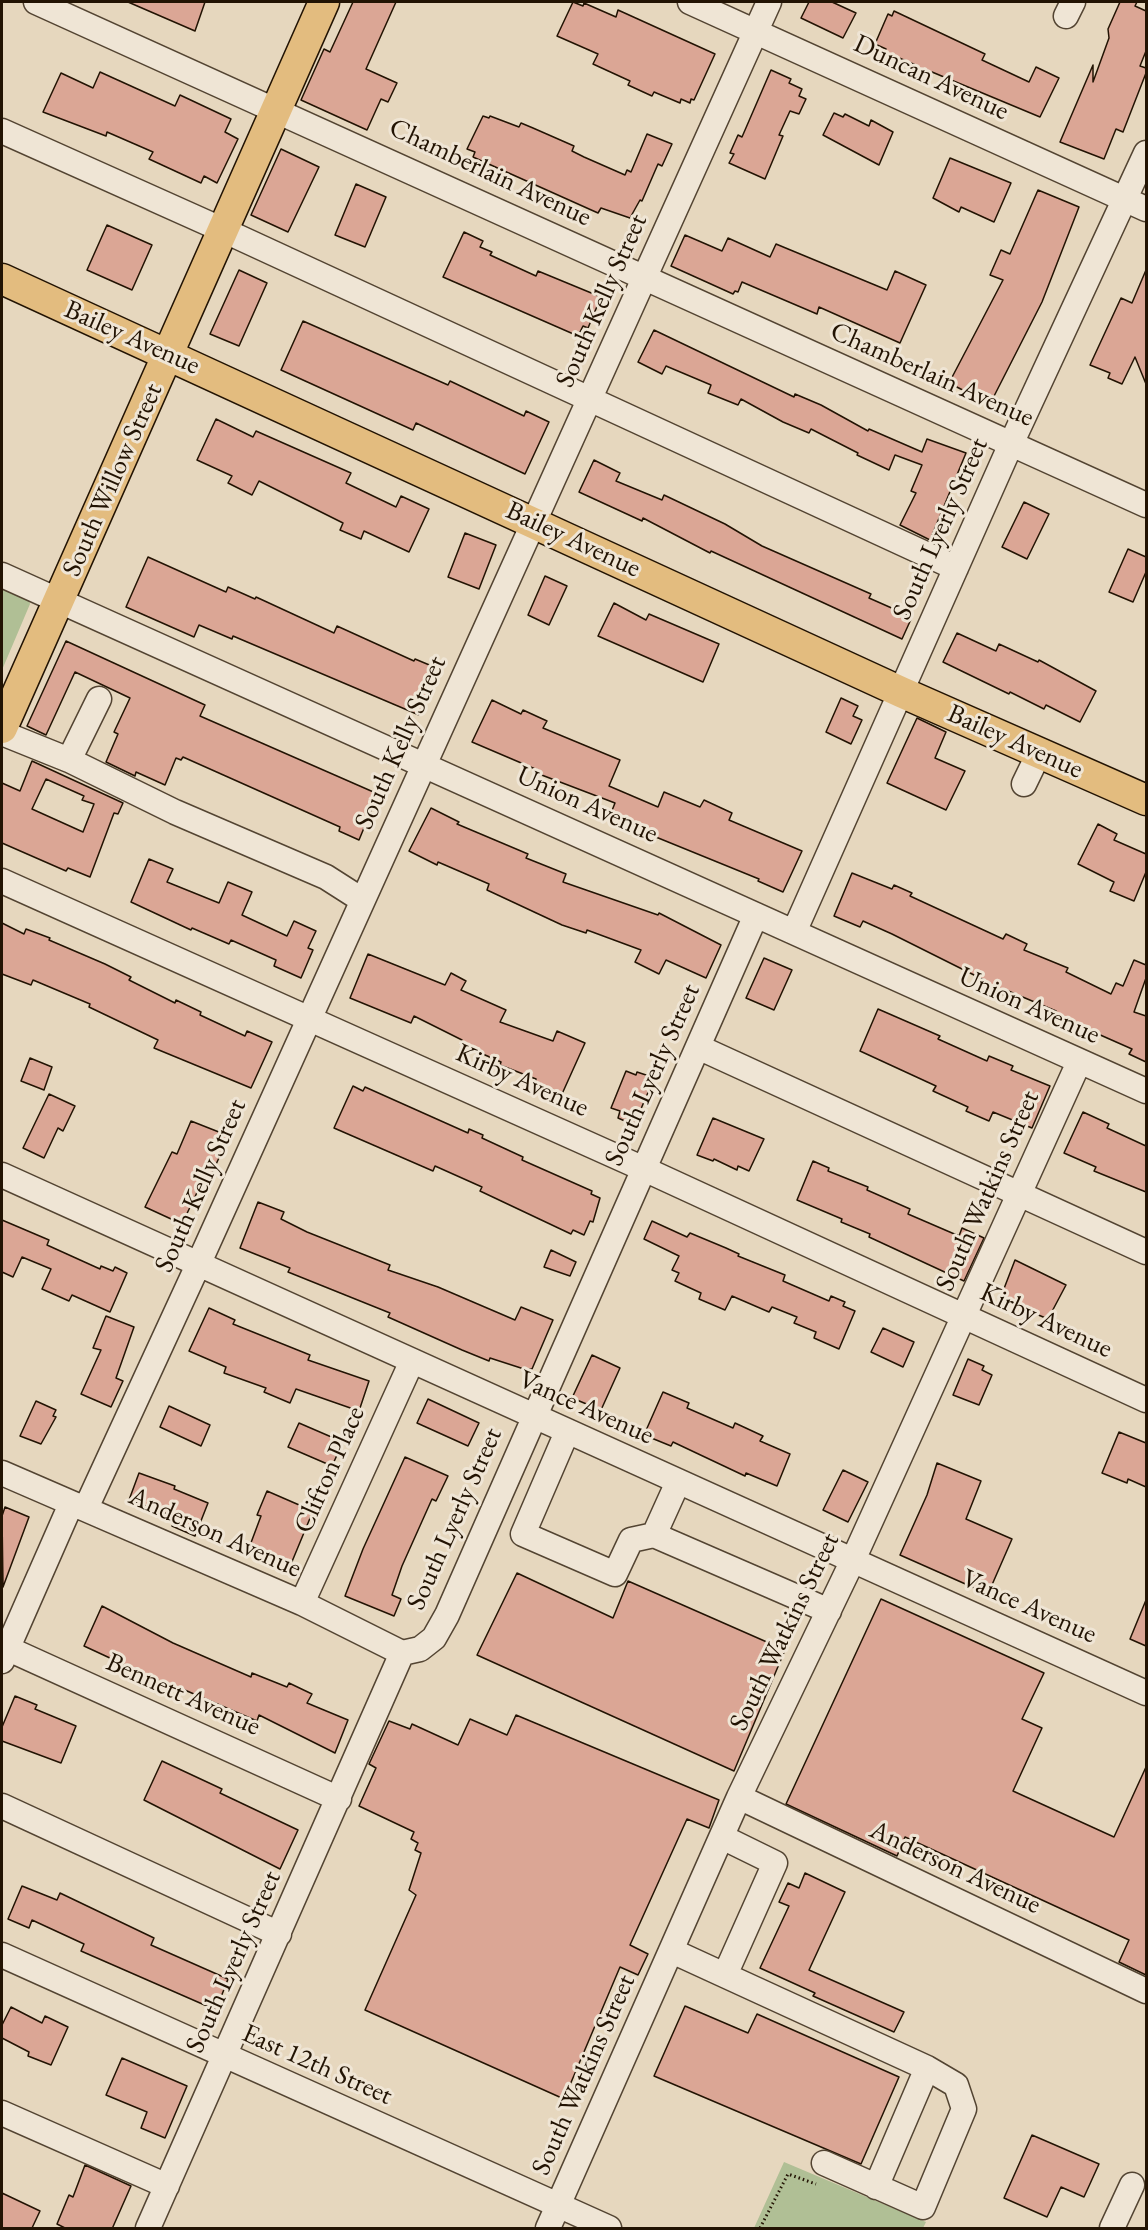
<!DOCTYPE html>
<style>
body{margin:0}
#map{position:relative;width:1148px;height:2230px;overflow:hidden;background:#e6d7be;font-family:"EB Garamond",serif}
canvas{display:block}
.frame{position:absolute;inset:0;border:3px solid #221303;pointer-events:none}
</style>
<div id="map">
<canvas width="1148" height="2230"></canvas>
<div class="frame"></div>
</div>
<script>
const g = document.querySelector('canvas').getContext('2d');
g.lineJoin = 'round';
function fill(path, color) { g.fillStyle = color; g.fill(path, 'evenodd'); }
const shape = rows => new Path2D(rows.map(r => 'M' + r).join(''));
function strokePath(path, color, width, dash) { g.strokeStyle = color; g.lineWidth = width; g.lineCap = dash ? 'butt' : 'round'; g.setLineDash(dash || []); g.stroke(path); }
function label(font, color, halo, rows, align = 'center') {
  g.font = font + ' "EB Garamond",serif'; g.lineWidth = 6; g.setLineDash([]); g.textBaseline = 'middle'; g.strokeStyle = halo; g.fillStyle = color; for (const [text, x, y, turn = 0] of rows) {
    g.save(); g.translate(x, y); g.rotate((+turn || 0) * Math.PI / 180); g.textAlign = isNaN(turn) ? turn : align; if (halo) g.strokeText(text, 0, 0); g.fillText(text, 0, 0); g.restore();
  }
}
const green = shape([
 [2,588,29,600,30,604,2,670],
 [784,2162,926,2222,923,2228,754,2228]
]);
const building = shape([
 [128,2,205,2,195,31,128,2],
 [353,2,396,2,366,69,397,83,388,102,381,99,367,130,301,100,324,49,330,52,353,2],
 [573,2,583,6,584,3,616,17,618,10,715,54,694,100,691,99,690,103,681,99,680,103,654,92,652,96,628,85,630,81,593,64,598,54,557,36,573,2],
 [809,2,832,2,856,13,843,38,801,18,809,2],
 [1120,2,1137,2,1135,6,1146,11,1146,51,1140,66,1146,68,1146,73,1123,132,1116,129,1104,159,1060,142,1093,65,1093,82,1109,38,1108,29,1120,2],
 [894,11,985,54,982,60,1029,82,1036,67,1059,78,1040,117,932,72,931,75,916,68,918,66,885,52,886,49,875,44,888,14,892,16,894,11],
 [771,70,791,79,789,83,802,89,799,96,806,99,799,114,790,111,779,135,783,136,765,179,729,163,734,154,730,153,738,135,742,137,771,70],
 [100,72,175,106,180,95,231,119,225,132,238,139,217,183,204,176,201,183,149,159,153,152,107,132,106,136,43,112,61,73,93,88,100,72],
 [834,113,843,117,845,114,869,126,871,120,893,132,879,165,823,135,834,113],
 [483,116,489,118,490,116,519,127,521,123,533,128,574,146,572,151,584,157,625,175,627,170,631,172,647,134,672,144,662,166,658,164,642,201,640,200,630,218,601,208,598,213,473,157,475,152,467,149,483,116],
 [281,149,319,167,288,232,251,215,281,149],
 [950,158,1011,183,994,222,961,207,959,212,933,198,950,158],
 [356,184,386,197,365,247,335,235,356,184],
 [1038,190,1079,207,1042,302,990,404,949,383,1003,280,990,275,1001,250,1010,254,1038,190],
 [107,225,152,245,132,290,87,270,107,225],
 [464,232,483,241,480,247,492,252,490,255,536,276,538,271,601,297,588,328,583,326,578,336,443,277,464,232],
 [685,235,722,251,728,238,770,257,776,244,887,290,895,271,926,285,900,343,819,307,817,314,742,282,738,292,735,291,733,294,671,266,685,235],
 [239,270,267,283,239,346,210,334,239,270],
 [1146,270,1146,384,1135,357,1122,384,1108,378,1110,373,1090,365,1121,298,1132,303,1146,270],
 [303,321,448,385,450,381,524,416,526,411,549,422,525,474,416,423,413,430,281,370,303,321],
 [654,330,794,397,795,394,821,405,868,431,869,429,922,452,927,439,966,453,930,540,900,525,916,493,911,491,922,465,895,455,889,470,857,455,858,453,811,429,809,433,783,422,741,399,738,405,708,393,711,385,666,366,662,374,638,362,654,330],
 [216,419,253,437,256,431,351,473,346,483,396,507,401,496,429,509,409,552,364,531,361,539,340,530,343,523,259,481,252,495,228,483,232,476,197,460,216,419],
 [594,460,620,473,616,481,662,500,664,495,725,524,762,546,871,594,869,598,912,617,902,639,711,551,710,553,643,518,642,521,579,492,594,460],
 [1024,502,1049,514,1027,559,1002,547,1024,502],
 [465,533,496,545,479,589,448,577,465,533],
 [1128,549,1146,557,1146,572,1133,602,1109,592,1128,549],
 [148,557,226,592,228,587,255,599,256,597,334,633,337,626,414,661,415,659,439,669,419,715,233,636,232,639,199,625,194,637,126,607,148,557],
 [545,576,567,586,549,625,528,615,545,576],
 [614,603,646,620,649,614,719,644,703,682,598,636,614,603],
 [957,633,996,651,999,644,1038,662,1039,660,1096,691,1080,722,1046,705,1044,709,1010,692,1009,694,943,662,957,633],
 [66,641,205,705,200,716,378,794,359,840,339,831,340,827,183,757,181,760,176,758,165,785,136,772,135,776,106,762,118,734,114,732,130,698,75,672,46,735,27,726,66,641],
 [841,698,858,706,853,716,862,720,851,744,826,732,841,698],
 [492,700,521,714,523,710,547,721,543,728,620,760,609,786,658,807,664,792,700,807,704,800,732,813,729,820,802,851,783,892,758,881,759,879,646,833,648,829,611,813,615,803,539,774,540,771,472,742,492,700],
 [917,718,946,732,935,758,965,771,946,810,887,783,917,718],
 [32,761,123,803,118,814,114,813,90,877,68,868,66,871,2,843,2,783,20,791,32,761],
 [46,779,84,796,82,800,94,804,83,832,32,809,46,779],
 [431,808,459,822,457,824,528,854,526,858,566,874,563,882,658,915,659,913,721,945,706,978,666,960,659,974,635,962,641,950,587,930,586,933,562,925,487,890,489,884,438,862,437,865,409,851,431,808],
 [1098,824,1117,834,1114,840,1146,854,1146,872,1134,901,1110,891,1114,882,1078,864,1098,824],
 [149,859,173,869,167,882,219,903,228,882,252,892,242,915,287,936,294,921,316,931,308,948,313,950,301,978,274,966,276,960,231,940,229,944,192,928,191,930,131,902,149,859],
 [852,873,892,889,894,885,912,893,910,896,1003,939,1006,934,1027,944,1024,950,1068,968,1066,972,1111,994,1116,983,1123,986,1134,960,1146,965,1146,978,1134,1012,1146,1016,1146,1062,1129,1054,1132,1049,1055,1015,1056,1011,1006,990,1004,995,982,984,984,980,892,934,863,921,860,927,834,916,852,873],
 [2,923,24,934,26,929,50,938,49,940,105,964,131,977,129,980,175,1003,176,1000,201,1012,200,1015,245,1036,247,1031,272,1042,251,1088,154,1048,158,1040,89,1007,90,1004,33,980,31,985,2,974,2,923],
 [368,954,445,985,451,973,466,981,461,990,506,1010,500,1022,553,1041,557,1031,585,1043,562,1094,535,1082,536,1079,500,1065,501,1062,460,1044,462,1040,414,1016,411,1023,350,998,368,954],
 [764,958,792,970,774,1010,746,998,764,958],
 [878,1009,940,1036,938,1039,987,1061,989,1056,1013,1066,1011,1070,1050,1086,1032,1128,993,1112,989,1121,966,1111,968,1107,933,1091,936,1086,860,1051,878,1009],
 [30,1058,52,1067,44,1090,21,1081,30,1058],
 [626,1071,636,1075,637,1072,652,1077,653,1081,634,1125,618,1118,620,1111,611,1108,626,1071],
 [353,1086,363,1091,365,1087,468,1133,469,1129,483,1135,482,1138,523,1157,522,1160,592,1191,591,1194,600,1198,593,1222,590,1221,584,1235,573,1230,571,1234,480,1191,482,1187,435,1166,433,1171,334,1128,353,1086],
 [49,1094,75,1106,63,1131,58,1128,44,1158,23,1148,49,1094],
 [1083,1112,1109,1124,1107,1128,1146,1146,1146,1192,1094,1171,1096,1167,1064,1153,1083,1112],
 [713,1118,764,1139,749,1171,738,1166,737,1170,714,1159,713,1161,697,1155,713,1118],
 [191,1121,229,1136,207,1184,202,1182,182,1224,145,1207,172,1152,177,1154,191,1121],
 [813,1161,829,1168,828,1171,868,1187,867,1190,910,1209,908,1214,959,1236,962,1228,984,1238,964,1281,869,1237,870,1234,841,1222,842,1219,797,1200,813,1161],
 [258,1202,284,1212,281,1219,307,1232,390,1265,388,1270,438,1287,515,1320,521,1307,553,1320,532,1369,524,1369,490,1358,489,1361,462,1350,388,1317,390,1313,288,1272,290,1268,240,1248,258,1202],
 [2,1220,49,1240,47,1245,100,1269,101,1266,113,1271,115,1267,127,1273,110,1312,72,1295,69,1301,42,1289,51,1269,22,1257,13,1277,2,1272,2,1220],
 [652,1221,687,1237,690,1233,726,1248,739,1254,738,1256,785,1275,783,1281,829,1301,831,1296,845,1302,843,1306,855,1311,839,1349,814,1338,816,1332,794,1323,797,1317,772,1307,769,1312,732,1296,725,1310,699,1299,701,1293,675,1281,679,1273,672,1270,679,1256,644,1239,652,1221],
 [551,1250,576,1262,570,1276,544,1267,551,1250],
 [1015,1260,1066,1285,1048,1319,1000,1299,1015,1260],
 [209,1308,235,1320,233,1324,310,1355,308,1360,369,1381,359,1411,296,1389,290,1403,264,1392,266,1388,224,1373,226,1367,189,1351,209,1308],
 [106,1316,134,1327,116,1378,123,1381,111,1407,81,1394,101,1350,93,1348,106,1316],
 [883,1328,914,1342,903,1367,871,1352,883,1328],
 [592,1355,620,1368,601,1410,572,1398,592,1355],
 [968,1359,984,1366,982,1370,992,1375,979,1405,953,1395,968,1359],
 [663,1392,689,1403,687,1408,733,1428,735,1423,763,1436,760,1441,790,1454,777,1486,746,1473,745,1476,673,1442,671,1446,644,1435,663,1392],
 [428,1399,479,1423,468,1446,417,1423,428,1399],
 [36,1401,56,1410,53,1416,56,1417,41,1444,20,1436,36,1401],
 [169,1406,210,1425,201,1446,160,1427,169,1406],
 [299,1423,343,1442,332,1466,288,1447,299,1423],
 [1119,1432,1146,1443,1146,1487,1128,1479,1127,1483,1102,1473,1119,1432],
 [405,1457,448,1476,436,1501,432,1499,402,1566,392,1595,401,1599,394,1616,345,1596,363,1549,405,1457],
 [937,1463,981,1481,966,1519,1012,1539,988,1594,900,1555,927,1495,937,1463],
 [843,1470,868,1482,848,1522,823,1510,843,1470],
 [139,1473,175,1486,174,1489,208,1503,195,1536,172,1526,176,1517,129,1500,139,1473],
 [267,1491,313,1511,291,1564,249,1548,261,1516,257,1515,267,1491],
 [5,1507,29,1517,3,1587,2,1516,5,1507],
 [517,1573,613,1618,628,1581,785,1650,734,1771,477,1655,517,1573],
 [881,1599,1044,1673,1022,1719,1042,1728,1013,1791,1114,1837,1146,1767,1146,1975,1119,1962,1129,1940,905,1837,897,1856,786,1804,881,1599],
 [1146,1600,1146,1646,1130,1639,1146,1600],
 [102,1606,173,1643,251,1677,252,1673,287,1687,289,1683,312,1694,307,1703,348,1720,335,1753,259,1715,257,1721,180,1688,179,1690,84,1646,102,1606],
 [15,1696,37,1705,35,1709,76,1726,61,1763,2,1741,2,1727,15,1696],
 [516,1715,719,1800,709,1828,687,1819,630,1945,648,1954,638,1975,620,1967,564,2099,365,2010,416,1895,409,1890,421,1853,415,1850,418,1843,411,1839,414,1832,359,1806,376,1768,369,1764,389,1721,410,1729,412,1724,458,1745,470,1719,507,1735,516,1715],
 [162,1761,222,1789,220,1793,298,1830,280,1869,144,1800,162,1761],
 [805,1873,845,1892,809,1970,904,2012,894,2032,813,1996,815,1993,760,1968,789,1906,779,1902,788,1883,799,1888,805,1873],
 [22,1886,57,1900,60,1893,154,1938,151,1945,228,1979,216,2010,81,1951,84,1944,32,1920,29,1928,8,1919,22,1886],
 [685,2006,748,2033,757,2014,899,2077,861,2164,654,2076,685,2006],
 [11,2007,42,2023,45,2016,68,2027,51,2065,28,2056,29,2052,2,2038,2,2025,11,2007],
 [122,2058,187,2086,165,2138,141,2128,147,2112,106,2095,122,2058],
 [1032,2135,1099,2164,1084,2197,1061,2187,1047,2217,1004,2198,1032,2135],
 [85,2165,131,2186,112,2229,67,2229,57,2224,69,2195,73,2197,85,2165],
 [2,2193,40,2211,32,2228,2,2228,2,2193]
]);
const path = shape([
 [760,2228,788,2174,816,2184]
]);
const minor = shape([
 [36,2,1146,505],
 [690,2,1146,209],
 [1066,16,1073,2],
 [2,131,223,230,956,568],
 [2,575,1146,1091],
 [2,733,69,760,175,812,326,877,362,900],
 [69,760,99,699],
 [1024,784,1039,753],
 [2,881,644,1169,1146,1400],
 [794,932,1011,444,1146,153],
 [698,1047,1146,1252],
 [2,1175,1146,1693],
 [567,1432,523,1534,615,1574,631,1540,654,1535],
 [2,1473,302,1603,402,1653],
 [678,1482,654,1535,829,1611],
 [86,1508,198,1265,769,2],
 [302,1603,412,1361],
 [2,1646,339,1799],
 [2,1661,71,1504],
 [739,1797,1146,1991],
 [2,1806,279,1934],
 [722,1837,775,1863,725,1975],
 [672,1951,927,2068,956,2085,964,2109,923,2207,824,2163],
 [2,1955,609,2228],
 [2,2113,167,2186],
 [876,2187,927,2068],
 [148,2228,402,1653,420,1649,434,1638,447,1615,756,915],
 [548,2228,739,1797,853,1560,1079,1062],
 [1112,2228,1132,2185]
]);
const major = shape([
 [2,279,901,692,1146,800],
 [2,728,324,2]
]);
const streetNames = [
 ["Duncan Avenue",931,78,25],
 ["Chamberlain Avenue",490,173,25],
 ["South Kelly Street",602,301,-66],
 ["Bailey Avenue",132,338,24],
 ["Chamberlain Avenue",932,375,24],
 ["South Willow Street",113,480,-66],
 ["South Lyerly Street",941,529,-66],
 ["Bailey Avenue",573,540,25],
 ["Bailey Avenue",1015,742,24],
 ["South Kelly Street",401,743,-66],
 ["Union Avenue",587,805,24],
 ["Union Avenue",1029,1006,24],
 ["South Lyerly Street",653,1075,-66],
 ["Kirby Avenue",522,1081,24],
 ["South Kelly Street",201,1186,-66],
 ["South Watkins Street",988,1191,-66],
 ["Kirby Avenue",1046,1321,25],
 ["Vance Avenue",586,1408,24],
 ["Clifton Place",330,1470,-66],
 ["South Lyerly Street",455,1519,-66],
 ["Anderson Avenue",215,1533,24],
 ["Vance Avenue",1029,1607,24],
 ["South Watkins Street",785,1632,-64],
 ["Bennett Avenue",183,1695,24],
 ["Anderson Avenue",955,1868,25],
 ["South Lyerly Street",234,1962,-66],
 ["East 12th Street",317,2065,24],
 ["South Watkins Street",584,2075,-66]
];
fill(green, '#b0bf95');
fill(building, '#dba695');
strokePath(building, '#221303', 1.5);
strokePath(minor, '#534432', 27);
strokePath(major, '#221303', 33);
strokePath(path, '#221303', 3, [1.5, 3]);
strokePath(minor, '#efe5d5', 24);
strokePath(major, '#e3bc7f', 30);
label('27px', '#221303', '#efe5d5', streetNames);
</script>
